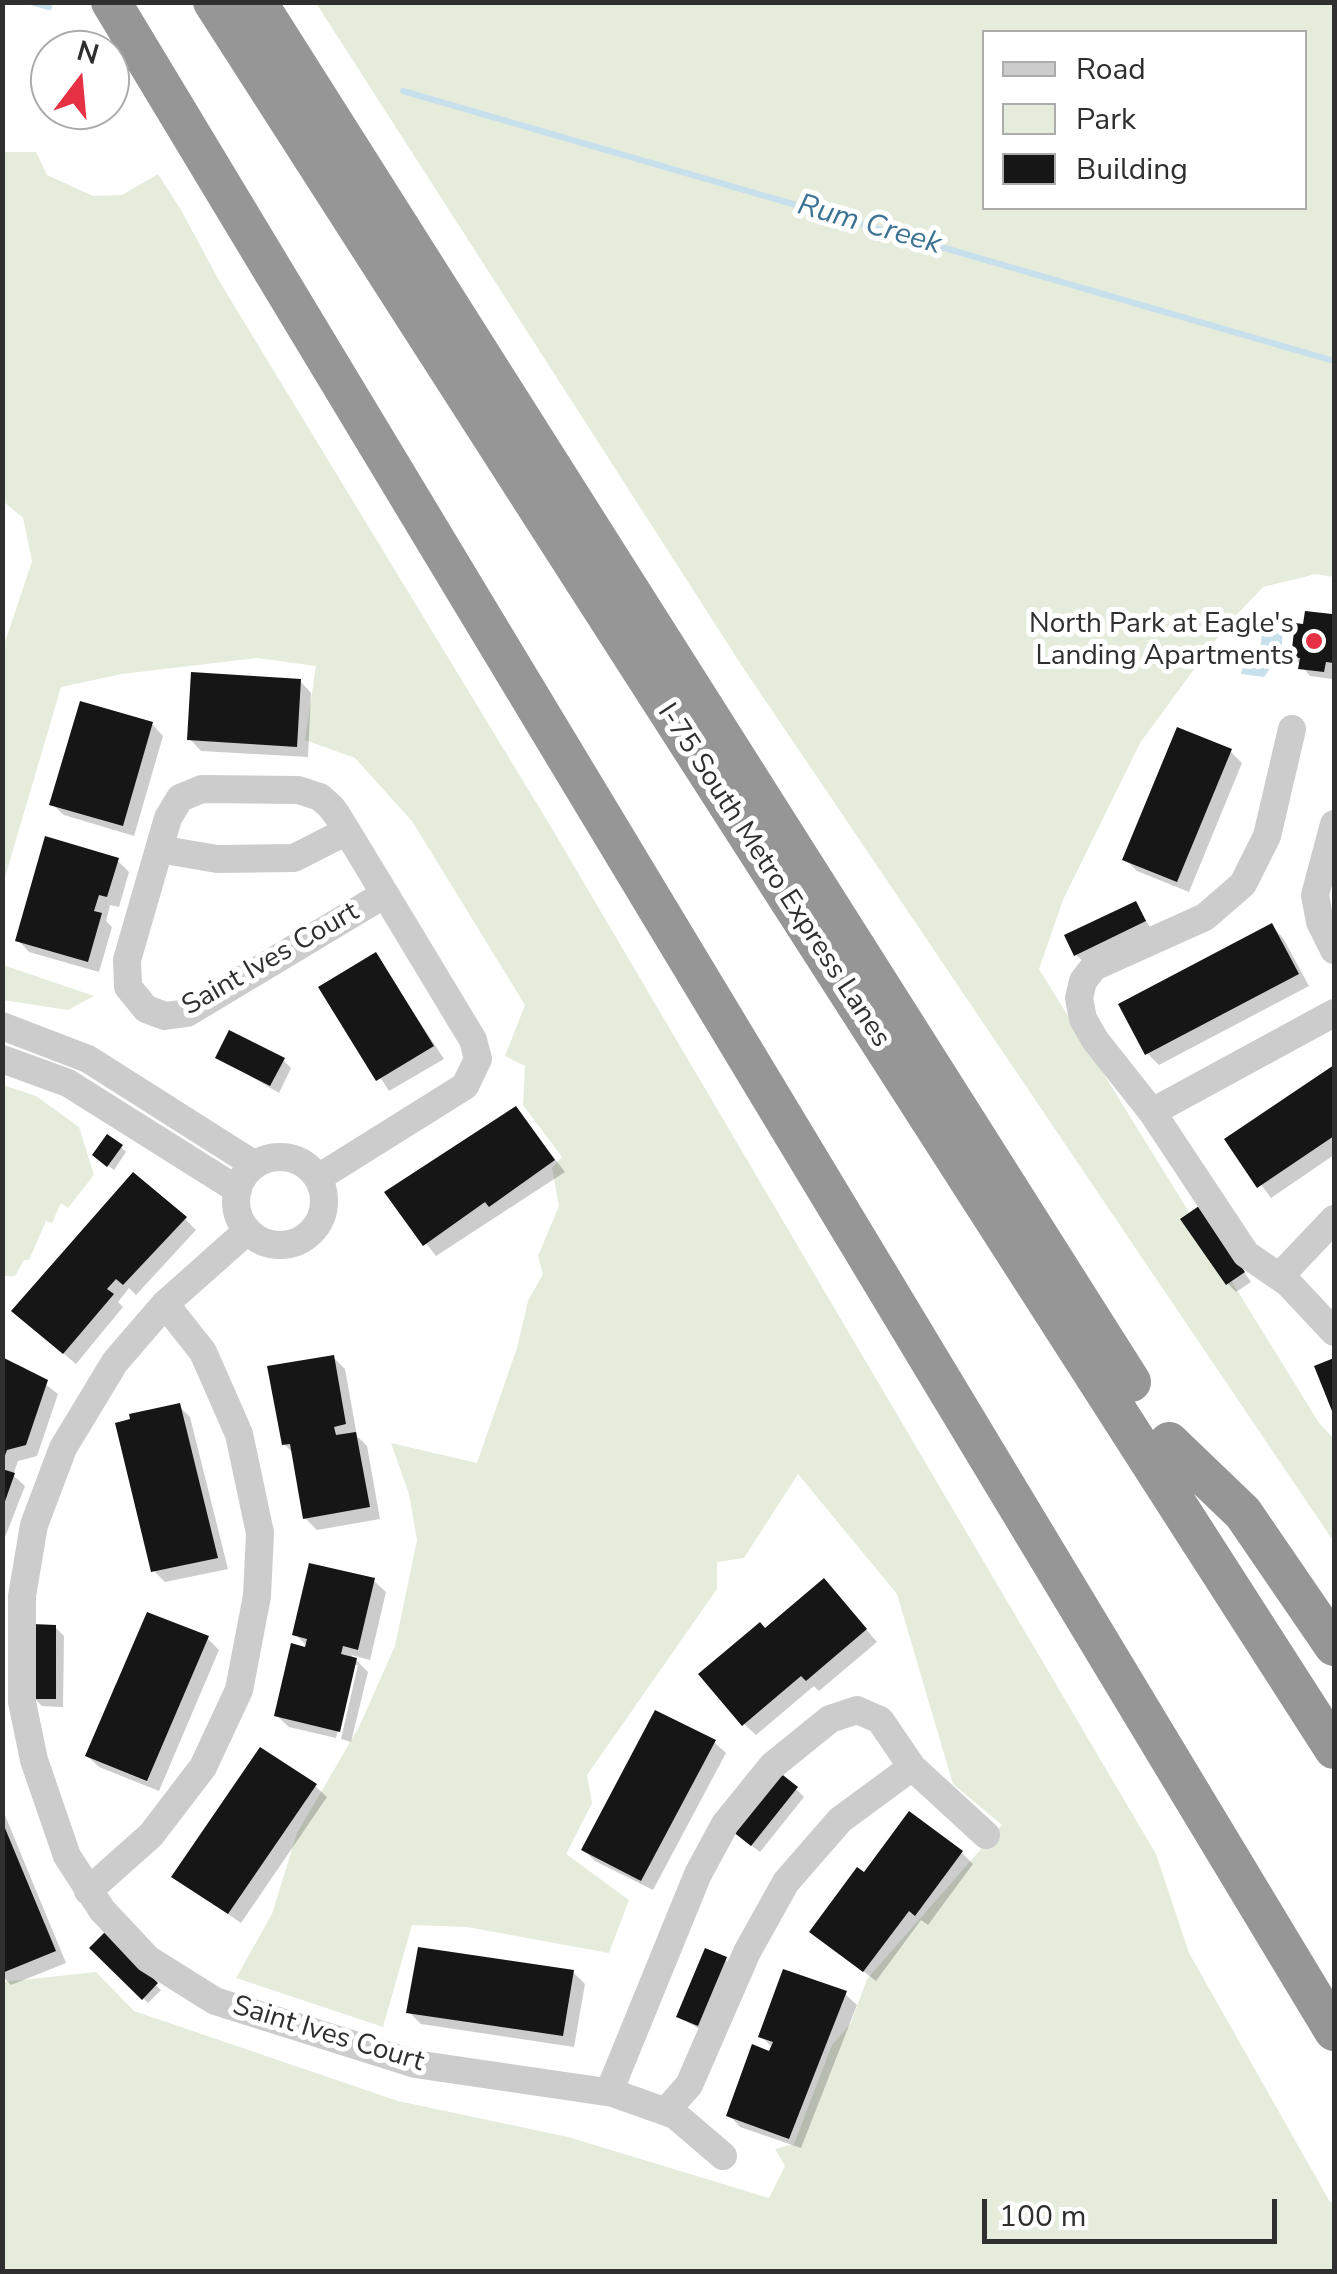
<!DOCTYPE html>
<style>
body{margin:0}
#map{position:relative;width:1337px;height:2274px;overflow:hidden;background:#fff;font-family:"Nunito Sans",sans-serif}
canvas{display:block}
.frame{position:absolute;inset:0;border:5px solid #2f2f2f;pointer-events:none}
.legend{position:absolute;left:982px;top:30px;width:325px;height:180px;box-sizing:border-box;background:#fff;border:2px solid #acacac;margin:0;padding:12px 18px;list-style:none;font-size:30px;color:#2f2f2f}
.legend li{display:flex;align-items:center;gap:20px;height:50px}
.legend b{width:50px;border:2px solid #acacac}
.north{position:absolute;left:30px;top:30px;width:100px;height:100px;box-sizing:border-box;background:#fff;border:2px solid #acacac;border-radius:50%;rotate:16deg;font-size:28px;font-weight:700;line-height:40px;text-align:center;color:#2f2f2f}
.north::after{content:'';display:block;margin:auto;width:35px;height:45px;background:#e63044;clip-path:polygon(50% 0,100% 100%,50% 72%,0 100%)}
.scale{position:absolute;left:982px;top:2199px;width:295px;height:45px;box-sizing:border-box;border:5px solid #2f2f2f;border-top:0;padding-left:12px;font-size:30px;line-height:35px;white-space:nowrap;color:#2f2f2f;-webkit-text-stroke:8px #fff;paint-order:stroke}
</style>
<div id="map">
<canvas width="1337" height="2274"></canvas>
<div class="frame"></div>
<ul class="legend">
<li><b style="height:12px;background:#ccc"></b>Road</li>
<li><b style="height:28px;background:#e5ecdc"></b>Park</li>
<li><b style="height:28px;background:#161616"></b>Building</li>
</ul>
<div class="north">N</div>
<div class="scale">100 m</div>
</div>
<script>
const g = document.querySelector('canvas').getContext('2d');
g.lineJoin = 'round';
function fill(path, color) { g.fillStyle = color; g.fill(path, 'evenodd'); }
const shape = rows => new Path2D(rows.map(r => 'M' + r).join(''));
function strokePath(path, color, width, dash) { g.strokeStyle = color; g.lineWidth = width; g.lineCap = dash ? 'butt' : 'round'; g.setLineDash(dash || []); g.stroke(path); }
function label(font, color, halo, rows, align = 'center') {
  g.font = font + ' "Nunito Sans",sans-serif'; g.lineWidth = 10; g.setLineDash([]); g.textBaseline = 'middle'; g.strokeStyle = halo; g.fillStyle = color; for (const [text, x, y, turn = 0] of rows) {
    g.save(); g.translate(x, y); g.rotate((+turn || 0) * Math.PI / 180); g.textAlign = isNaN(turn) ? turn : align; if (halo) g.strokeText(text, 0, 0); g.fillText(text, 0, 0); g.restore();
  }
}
const green = shape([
 [316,3,1334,3,1334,577,1316,574,1263,587,1225,627,1140,743,1063,900,1039,969,1319,1423,1334,1439,1334,1542,742,666],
 [984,32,1304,32,1304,208,984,208],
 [2,152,36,152,47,175,93,196,122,195,158,174,181,210,221,284,548,822,1156,1854,1189,1953,1330,2202,1334,2203,1334,2271,3,2271,3,1982,96,1972,134,2011,398,2101,568,2137,769,2198,785,2166,775,2149,794,2144,832,2045,851,2023,867,1979,1002,1825,953,1784,897,1594,798,1474,744,1558,717,1562,717,1589,587,1775,592,1803,566,1854,629,1900,609,1953,467,1927,412,1925,383,2027,236,1978,272,1914,297,1833,359,1727,395,1646,417,1540,409,1494,391,1443,477,1463,517,1348,528,1301,543,1274,538,1256,559,1206,552,1168,562,1157,523,1105,525,1066,505,1056,525,1005,412,821,355,758,305,740,316,666,257,658,122,674,61,687,3,884,3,648,32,561,23,518,3,501],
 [3,965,94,996,68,1010,3,1000],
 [3,1085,36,1096,79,1127,94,1175,68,1208,61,1203,52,1223,46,1221,29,1260,24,1260,15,1276,3,1276]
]);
const water = shape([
 [1263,624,1283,630,1280,666,1271,667,1264,677,1241,674,1247,653,1260,653]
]);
const shadow = shape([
 [1330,617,1334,621,1332,679,1310,676,1293,656,1305,626],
 [300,681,311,693,308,757,201,751,190,739],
 [152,724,163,736,134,836,64,815,52,804],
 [1230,751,1242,763,1189,892,1137,871,1125,859],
 [117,860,129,872,119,907,110,905,106,921,112,927,99,972,29,952,18,940],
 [1135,904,1152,930,1085,963,1076,955],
 [1272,926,1283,938,1309,986,1159,1065,1147,1053],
 [376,955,444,1059,389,1091,322,988],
 [218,1057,283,1060,291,1068,279,1093],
 [1334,1068,1334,1155,1271,1198,1228,1140],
 [516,1109,565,1172,436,1256,387,1193],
 [121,1147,126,1152,114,1170,100,1160],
 [1207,1217,1251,1282,1236,1292,1228,1284],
 [185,1219,196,1230,136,1295,129,1288,118,1302,123,1307,76,1364,26,1322],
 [333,1357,345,1369,357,1436,367,1446,380,1519,317,1530,305,1518,294,1454,284,1444],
 [2,1360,23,1367,58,1394,37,1456,18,1461,13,1475,25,1486,2,1545],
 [179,1406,190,1417,228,1569,165,1582,154,1571],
 [374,1581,386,1592,370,1660,351,1655,368,1672,351,1742,341,1739,358,1665,353,1665,336,1738,289,1727,277,1716,312,1651,295,1634],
 [835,1593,877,1642,819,1691,814,1686,756,1735,744,1724,765,1631],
 [55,1627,64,1636,63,1707,42,1706,34,1698],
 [207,1638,219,1650,159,1791,99,1767,87,1756,115,1685],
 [714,1742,726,1753,653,1890,595,1861,584,1850],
 [315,1786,327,1797,241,1923,175,1877],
 [796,1789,804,1797,760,1852,743,1839],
 [2,1808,66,1963,11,1985,2,1976],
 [962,1853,973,1864,928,1925,921,1920,876,1981,812,1932,864,1876],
 [105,1935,161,1990,148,2003,92,1948],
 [725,1959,734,1968,706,2033,679,2017],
 [573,1972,585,1984,574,2047,421,2024,409,2012],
 [845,1994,857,2005,801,2148,740,2127,729,2115,773,2048,761,2036]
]);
const stream = shape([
 [31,2,49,7],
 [403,91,1334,361]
]);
const building = shape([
 [1305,611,1332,614,1334,663,1326,662,1324,672,1298,669,1300,658,1291,657,1295,623,1303,624],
 [191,672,301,679,297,747,187,740],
 [80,701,153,722,123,826,49,805],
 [1177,727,1232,749,1177,882,1122,860],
 [45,836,119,858,107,897,99,895,94,911,102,913,88,962,15,941],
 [1136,901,1146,921,1074,956,1064,935],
 [1272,923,1299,974,1145,1055,1118,1004],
 [376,952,434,1046,376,1081,318,987],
 [229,1030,285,1058,270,1086,215,1058],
 [1334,1065,1334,1136,1257,1188,1224,1139],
 [516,1106,555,1160,489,1207,485,1202,423,1246,384,1192],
 [107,1134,123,1145,107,1167,92,1155],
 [133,1172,187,1217,123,1285,116,1279,107,1289,114,1294,63,1354,11,1311],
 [1199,1206,1245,1272,1226,1285,1180,1219],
 [334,1355,346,1424,334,1427,336,1435,356,1432,370,1507,303,1519,290,1444,282,1445,267,1366],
 [2,1357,48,1380,26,1445,7,1450,3,1461],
 [1334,1358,1334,1416,1314,1366],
 [180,1403,218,1558,151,1572,115,1423,130,1419,129,1414],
 [2,1469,15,1473,3,1507,2,1507],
 [309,1563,375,1578,358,1650,343,1646,341,1654,357,1658,340,1732,274,1716,291,1643,305,1647,307,1639,292,1635],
 [824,1578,867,1629,806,1681,801,1676,742,1726,698,1674,760,1622,765,1628],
 [147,1612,209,1636,147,1781,85,1756],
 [32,1624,56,1625,56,1699,31,1699],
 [655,1710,716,1740,641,1881,581,1850],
 [260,1747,317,1784,228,1914,171,1877],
 [779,1772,798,1787,751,1846,732,1831],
 [909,1811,963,1851,915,1916,909,1911,863,1972,809,1932,857,1867,864,1872],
 [2,1821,56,1951,2,1973],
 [105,1932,158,1983,142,2000,89,1948],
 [418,1947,574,1970,563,2036,406,2013],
 [705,1948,727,1957,698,2026,676,2017],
 [783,1969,847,1991,789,2139,726,2116,752,2044,769,2051,773,2042,758,2037]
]);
const minor = shape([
 [1292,729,1267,836,1243,884,1205,917,1094,967,1083,981,1079,998,1083,1019,1095,1040,1152,1112,1246,1254,1288,1283,1334,1332],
 [1334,824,1315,895,1320,922,1334,950],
 [159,849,217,859,294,858,347,831],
 [2,1026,88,1059,255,1165],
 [2,1059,68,1083,238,1190],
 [1152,1112,1334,1013],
 '236 1201a44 44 0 1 1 88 0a44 44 0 1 1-88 0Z',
 [318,1178,465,1086,478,1059,473,1040,385,894,337,815,331,807,320,797,298,790,202,789,180,798,168,818,127,960,128,987,146,1009,165,1016,187,1013,385,894],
 [247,1231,165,1304,115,1362,63,1448,34,1525,22,1596,22,1702,34,1760,67,1856,102,1910,148,1959,215,2001,415,2064,613,2093,675,2115,723,2156],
 [1280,1276,1334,1219],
 [88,1891,151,1835,203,1767,239,1690,257,1596,260,1533,239,1434,203,1352,165,1304],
 [609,2092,698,1874,725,1824,772,1766,830,1719,857,1710,880,1720,912,1767,986,1835],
 [666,2111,689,2085,747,1952,786,1882,840,1820,912,1767]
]);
const highway = shape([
 [111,2,1334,2031],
 [213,2,1334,1749],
 [257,2,1131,1382],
 [1169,1442,1243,1513,1334,1646]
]);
const markers = [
 [1314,641,10,"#e63044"]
];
const poiNames = [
 ["North Park at Eagle's",1294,625],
 ["Landing Apartments",1294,657]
];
const streetNames = [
 ["I-75 South Metro Express Lanes",773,876,57],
 ["Saint Ives Court",271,960,-30],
 ["Saint Ives Court",328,2035,17]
];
const waterNames = [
 ["Rum Creek",869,226,16]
];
fill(green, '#e5ecdc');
fill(water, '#c8dfec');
fill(shadow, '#0003');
strokePath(stream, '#c8dfec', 6);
fill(building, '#161616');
strokePath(minor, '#ccc', 28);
strokePath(highway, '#969696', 40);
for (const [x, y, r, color] of markers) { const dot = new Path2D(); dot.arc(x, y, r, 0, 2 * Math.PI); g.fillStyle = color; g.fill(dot); strokePath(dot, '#fff', 4); }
label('28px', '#2f2f2f', '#fff', poiNames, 'right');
label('28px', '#2f2f2f', '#fff', streetNames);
label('italic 30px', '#3c7392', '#fff', waterNames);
</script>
